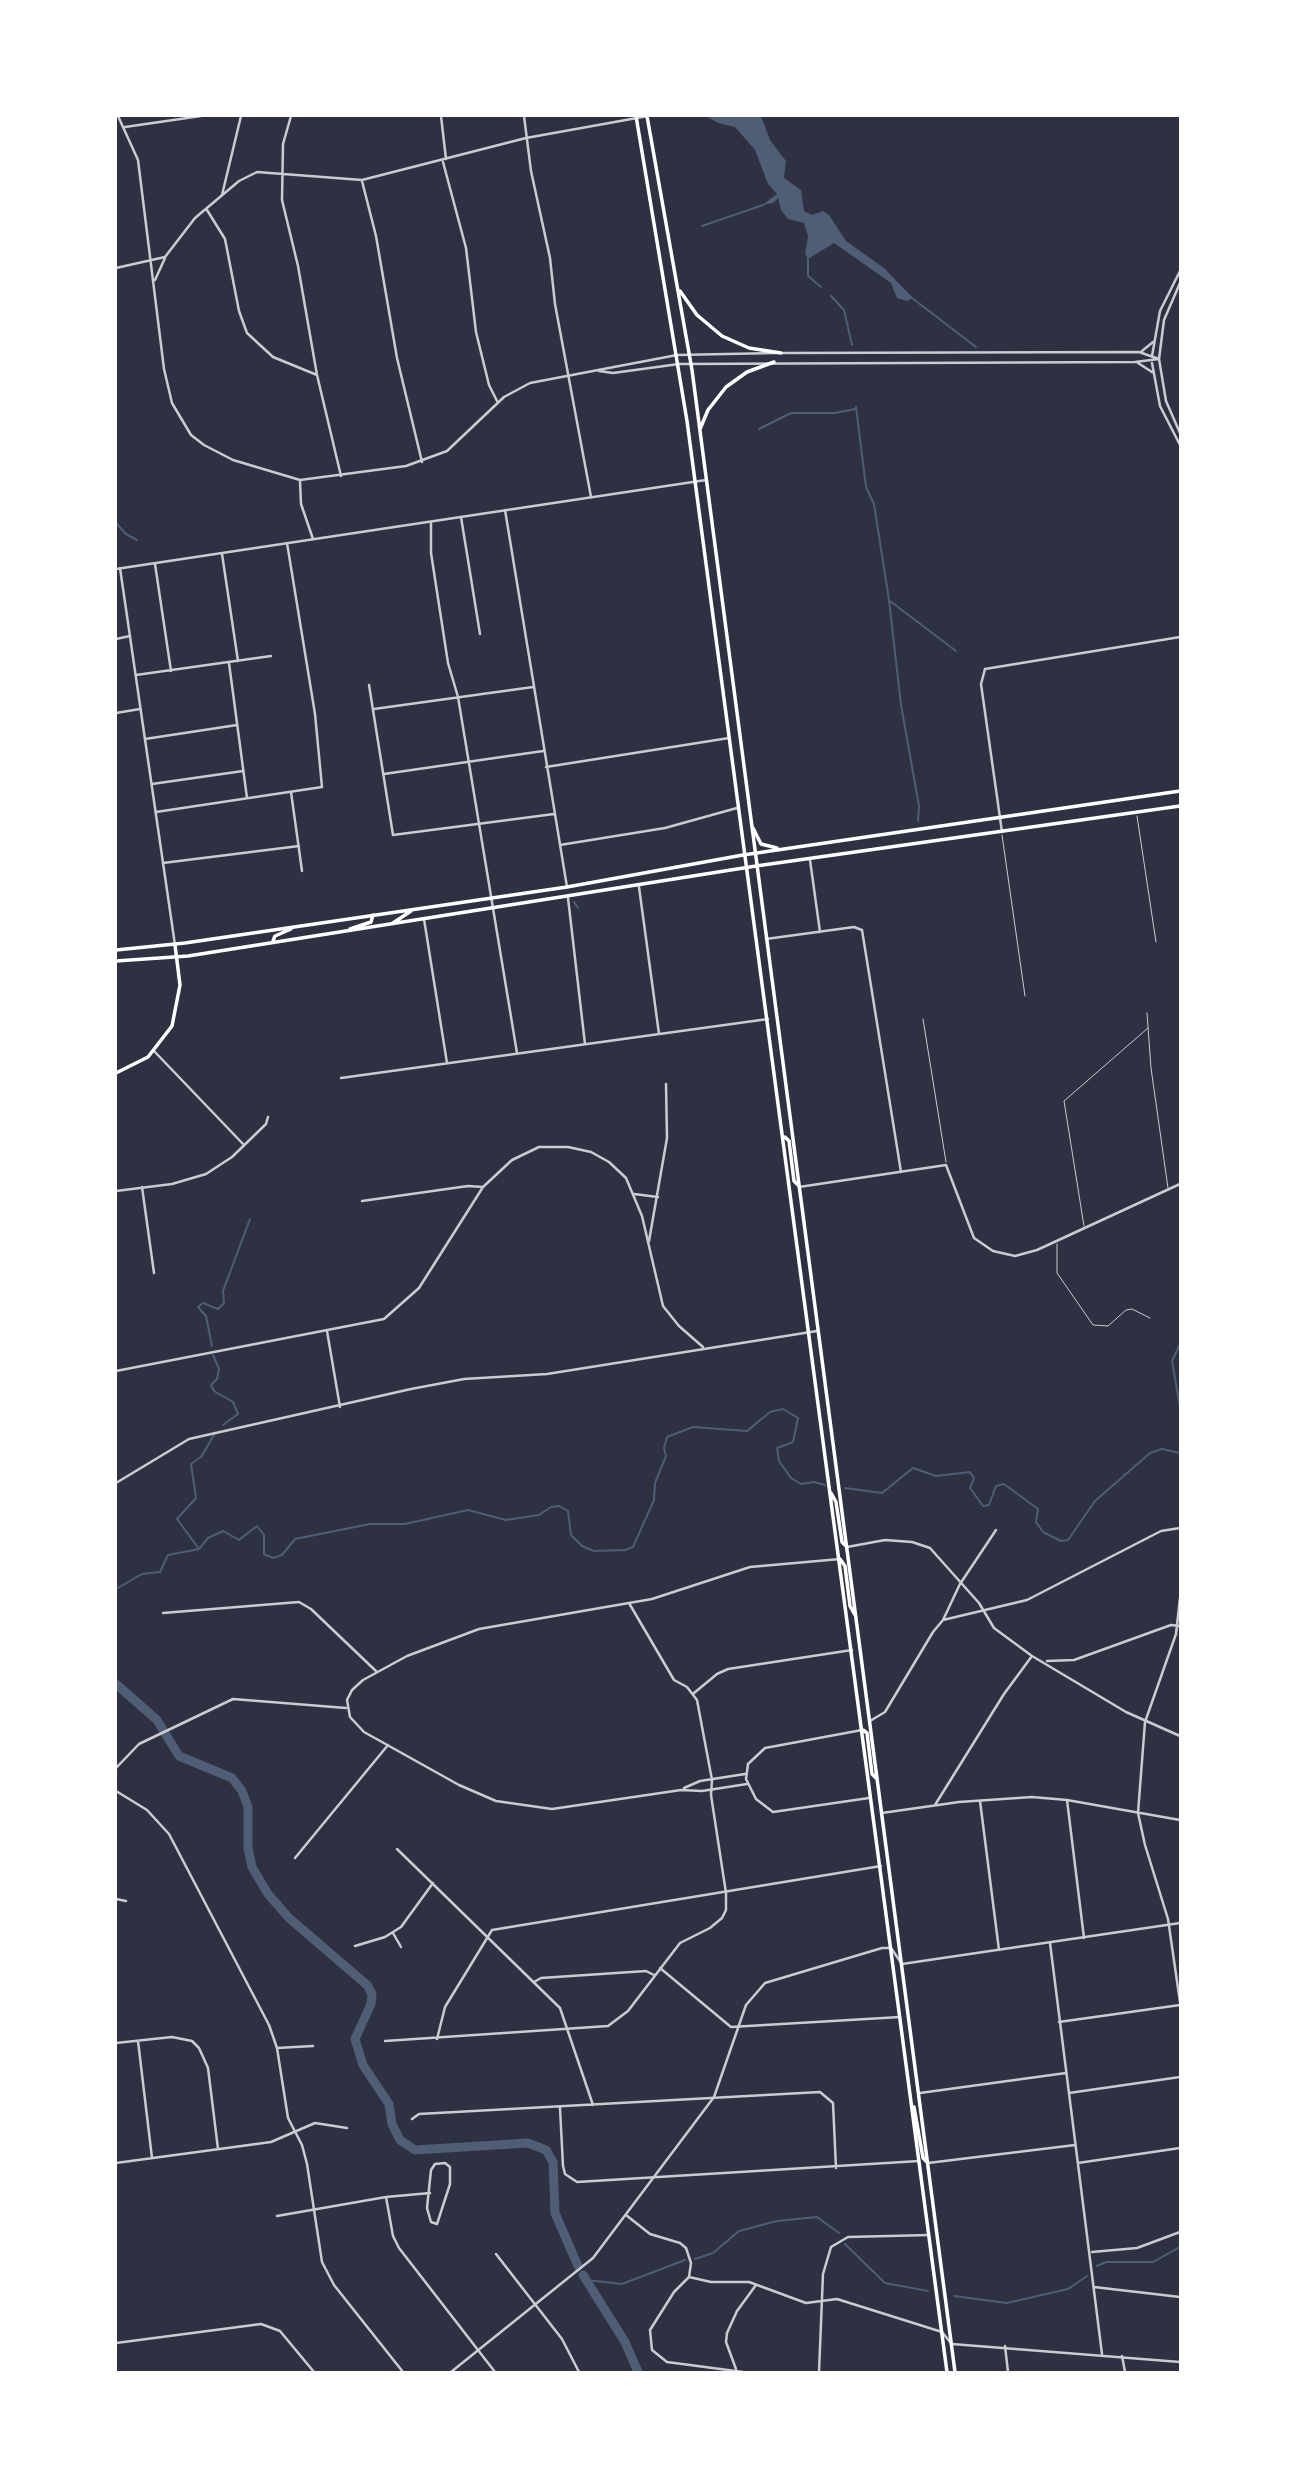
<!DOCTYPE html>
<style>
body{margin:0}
#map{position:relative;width:1296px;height:2488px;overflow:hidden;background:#2d3142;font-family:Cabin,sans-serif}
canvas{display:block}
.frame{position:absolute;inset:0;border:117px solid #fff;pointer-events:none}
</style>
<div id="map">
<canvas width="1296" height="2488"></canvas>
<div class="frame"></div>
</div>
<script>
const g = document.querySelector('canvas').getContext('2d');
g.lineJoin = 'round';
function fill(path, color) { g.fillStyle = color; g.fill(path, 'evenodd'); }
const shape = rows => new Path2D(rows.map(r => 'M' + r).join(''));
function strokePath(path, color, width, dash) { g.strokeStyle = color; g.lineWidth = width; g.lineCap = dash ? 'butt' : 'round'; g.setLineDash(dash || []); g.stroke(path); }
const water = shape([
 [706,116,761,116,770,140,786,161,784,178,801,190,804,211,812,215,823,211,829,215,846,241,884,268,913,298,907,301,897,298,891,283,834,243,808,259,805,254,808,236,804,223,788,219,781,210,778,198,773,203,762,205,777,194,768,184,755,150,735,127,718,123]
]);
const stream = shape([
 [702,226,763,205],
 [808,259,808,276,821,287],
 [831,296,844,310,852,345],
 [912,298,976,347],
 [856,407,866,487,874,504,889,600,901,705,919,806,918,821],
 [759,429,791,413,835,413,855,409],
 [116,523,126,534,137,540],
 [890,601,956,651],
 [574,902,578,908],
 [1180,1344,1172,1361,1180,1407],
 [212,1346,206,1316,198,1307,203,1303,218,1309,224,1303,223,1291,250,1219],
 [213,1355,219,1369,217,1379,211,1385,214,1391,233,1402,238,1414,223,1425],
 [845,1488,882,1493,913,1468,936,1476,970,1472,974,1478,970,1488,983,1506,989,1505,996,1486,1004,1484,1038,1509,1036,1522,1043,1532,1061,1541,1068,1540,1095,1501,1150,1453,1162,1449,1180,1453],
 [199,1549,177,1519,196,1498,191,1464,201,1457,214,1435],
 [116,1589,142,1574,160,1572,168,1555,199,1549,208,1538,223,1531,239,1540,257,1526,264,1535,264,1554,273,1558,282,1555,295,1539,370,1524,405,1524,468,1510,506,1520,539,1515,551,1507,559,1506,568,1511,571,1535,582,1546,594,1551,625,1550,633,1547,654,1500,655,1483,666,1456,664,1448,667,1437,693,1427,747,1431,770,1412,783,1409,798,1418,793,1442,777,1448,779,1461,791,1478,801,1484,814,1482,825,1485],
 [845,2244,885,2283,928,2291],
 [695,2259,713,2253,739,2231,777,2221,817,2217,839,2233],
 [1097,2266,1106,2262,1153,2262,1180,2247],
 [587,2280,622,2284,685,2260],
 [954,2296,1007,2303,1068,2289,1087,2276]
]);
const river = shape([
 [116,1684,157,1720,179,1756,232,1778,242,1791,248,1807,248,1848,252,1867,268,1894,289,1918,367,1985,372,1994,371,2004,355,2039,363,2065,389,2104,392,2124,400,2140,415,2150,528,2143,546,2150,553,2162,555,2213,578,2266],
 [583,2275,625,2342,638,2372]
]);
const service = shape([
 [1137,816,1156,942],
 [1002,835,1025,996],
 [1147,1013,1151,1068,1168,1188],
 [923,1019,946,1162],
 [1084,1226,1064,1101,1148,1028],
 [1057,1244,1057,1273,1093,1325,1108,1326,1126,1310,1132,1309,1150,1318]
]);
const minor = shape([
 [118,116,138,160,164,369,172,403,191,435,204,445,233,460,300,480,406,466,447,451,504,397,530,383,677,355],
 [291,116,283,144,282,200,298,266,317,375,341,476],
 [441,116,446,159],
 [524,116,531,171,550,258,555,304,591,497],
 [125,127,201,116],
 [443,162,466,248,476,332,489,385,498,403],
 [362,181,376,236,397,358,422,462],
 [222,195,241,116],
 [207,210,225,239,239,311,247,333,273,357,317,375],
 [116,268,165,257,195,218,239,181,257,172,362,180,526,138,648,116],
 [155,280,165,258],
 [599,371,613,373,679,364],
 [300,481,301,504,313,539],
 [505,510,567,887],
 [461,517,480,634],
 [431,522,431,553,448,663,458,697,517,1053],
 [222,554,238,661],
 [155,564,171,671],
 [116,639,130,636],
 [229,663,247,798],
 [136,675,271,656],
 [369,685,393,835,554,814],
 [374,709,533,687],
 [116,713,140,709],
 [145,739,237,725],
 [546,767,729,738],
 [384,774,543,751],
 [152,784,243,771],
 [291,792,302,871],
 [156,812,322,787,315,714,287,543],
 [1002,832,981,684,985,669,1180,637],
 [560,845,665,828,737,808],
 [810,860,820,932],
 [163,863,299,846],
 [639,887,659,1034],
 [568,898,585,1044],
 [424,919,447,1063],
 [766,939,854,927,862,930,901,1172],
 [154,1051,244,1145],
 [341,1078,768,1019],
 [142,1187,154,1273],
 [799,1187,946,1165,974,1238,993,1251,1015,1256,1037,1250,1180,1184],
 [116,1191,172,1184,206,1174,232,1157,266,1124,268,1117],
 [634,1194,658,1197],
 [362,1201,468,1186,483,1187],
 [649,1241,667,1138,666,1084],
 [327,1331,340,1407],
 [116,1371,384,1319,419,1288,483,1187,512,1160,539,1147,568,1147,591,1152,609,1162,626,1178,642,1216,663,1306,679,1326,703,1347],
 [116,1483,189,1439,411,1389,464,1379,547,1374,817,1331],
 [847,1547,885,1540,912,1542,930,1548,979,1603,994,1628,1032,1656,1126,1712,1180,1736],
 [1180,1598,1176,1634,1145,1722,1138,1813,1145,1845,1168,1919,1180,2002],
 [163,1613,299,1602,311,1609,377,1672],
 [943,1620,960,1584,996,1530],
 [1047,1661,1074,1660,1171,1625,1180,1626],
 [694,1693,717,1674,728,1669,852,1650],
 [870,1721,885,1712,933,1632,943,1620,1027,1600,1161,1531,1180,1528],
 [862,1730,765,1748,748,1764,746,1779,756,1799,773,1812,869,1798],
 [116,1768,139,1744,233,1699,346,1708],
 [747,1784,702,1791,681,1790,552,1809,496,1801,459,1785,364,1732,350,1717,347,1700,352,1690,363,1680,407,1656,479,1629,652,1599,750,1567,840,1559],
 [684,1788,700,1781,745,1774],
 [1067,1800,1084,1938],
 [980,1801,999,1950],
 [935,1805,1004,1694,1032,1656],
 [882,1813,959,1802,1032,1797,1067,1800,1180,1820],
 [397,1849,560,2008,593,2105],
 [295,1858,388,1745],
 [116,1899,126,1901],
 [393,1933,401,1947],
 [1050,1943,1102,2354],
 [355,1946,385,1937,401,1927,433,1883],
 [660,1968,731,2027,900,2017],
 [534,1982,541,1978,646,1971,654,1975],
 [1059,2022,1180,2005],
 [437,2039,445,2007,492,1930,881,1866],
 [138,2041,152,2158],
 [385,2041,608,2026,628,2011,680,1943,710,1928,722,1918,726,1910,726,1893,711,1795,712,1780,697,1700,687,1687,674,1680,629,1603],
 [116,2043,172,2037,192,2041,199,2048,208,2068,218,2149],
 [277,2048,313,2046],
 [920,2093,1066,2073],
 [1069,2093,1180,2077],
 [560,2108,563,2166,565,2174,577,2182,919,2161],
 [412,2119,419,2114,820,2092,833,2103,836,2168],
 [116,2163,271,2142,315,2123,347,2128],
 [928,2163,1075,2145],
 [1078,2163,1180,2148],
 [435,2164,445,2163,450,2167,450,2184,437,2224,431,2222,427,2208,431,2170,435,2164],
 [386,2197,393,2236,399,2248,495,2372],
 [626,2215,650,2234,680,2243,686,2248,691,2263,689,2277,674,2292,650,2330,652,2350,667,2362,743,2372],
 [277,2216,386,2197,430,2193],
 [1092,2252,1137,2248,1180,2232],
 [496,2254,562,2339,579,2372],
 [689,2277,711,2282,749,2282,806,2303,837,2299,942,2332,950,2342],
 [1094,2287,1180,2297],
 [116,2343,261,2324,280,2331,314,2372],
 [1005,2346,1008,2372],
 [1122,2356,1125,2372],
 [736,2369,726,2342,727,2333,737,2311,756,2285],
 [819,2372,823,2274,831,2247,848,2237,929,2235]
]);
const tertiary = shape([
 [1180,283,1164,320,1159,359,1166,401,1180,433],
 [1142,351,1153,342],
 [782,353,1139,352,1159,359],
 [677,355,776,353],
 [1152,356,1160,311,1180,271],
 [1138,363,1152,372],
 [1152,363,1160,406,1180,445],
 [679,364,1135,362,1159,359],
 [120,568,175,945],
 [116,569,706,480],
 [116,1791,147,1810,169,1834,269,2025,277,2048,288,2118,302,2145,307,2164,322,2262,334,2285,403,2372],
 [952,2344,1180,2362],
 [451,2372,593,2258,714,2097,746,2005,765,1983,882,1948,891,1948,902,1964,1180,1923]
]);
const secondary = shape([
 [116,1073,148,1057,172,1026,180,985,175,945]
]);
const primary = shape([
 [636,116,687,421,947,2372],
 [647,116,692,370,955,2372],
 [680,291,697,315,722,336,749,348,781,353],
 [700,429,708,410,726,387,747,372,774,362],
 [753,828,761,844,777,848],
 [393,923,411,911],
 [350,929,371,922,373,915],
 [273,941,275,936,291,929],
 [116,950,185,943,567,887,743,855,1180,791],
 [116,961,188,956,756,866,1180,806],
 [785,1137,789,1141,794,1181,798,1185],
 [831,1493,836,1502,842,1542,847,1547],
 [840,1559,845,1566,850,1606,855,1615],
 [863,1730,867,1733,872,1774,876,1778],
 [914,2107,923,2158,927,2162]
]);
fill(water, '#4f5d75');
strokePath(stream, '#4f5d75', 2);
strokePath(river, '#4f5d75', 9);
strokePath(service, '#caccd0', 1);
strokePath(minor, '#caccd0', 2.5);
strokePath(tertiary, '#caccd0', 2.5);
strokePath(secondary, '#fff', 3.5);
strokePath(primary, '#fff', 3.5);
</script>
